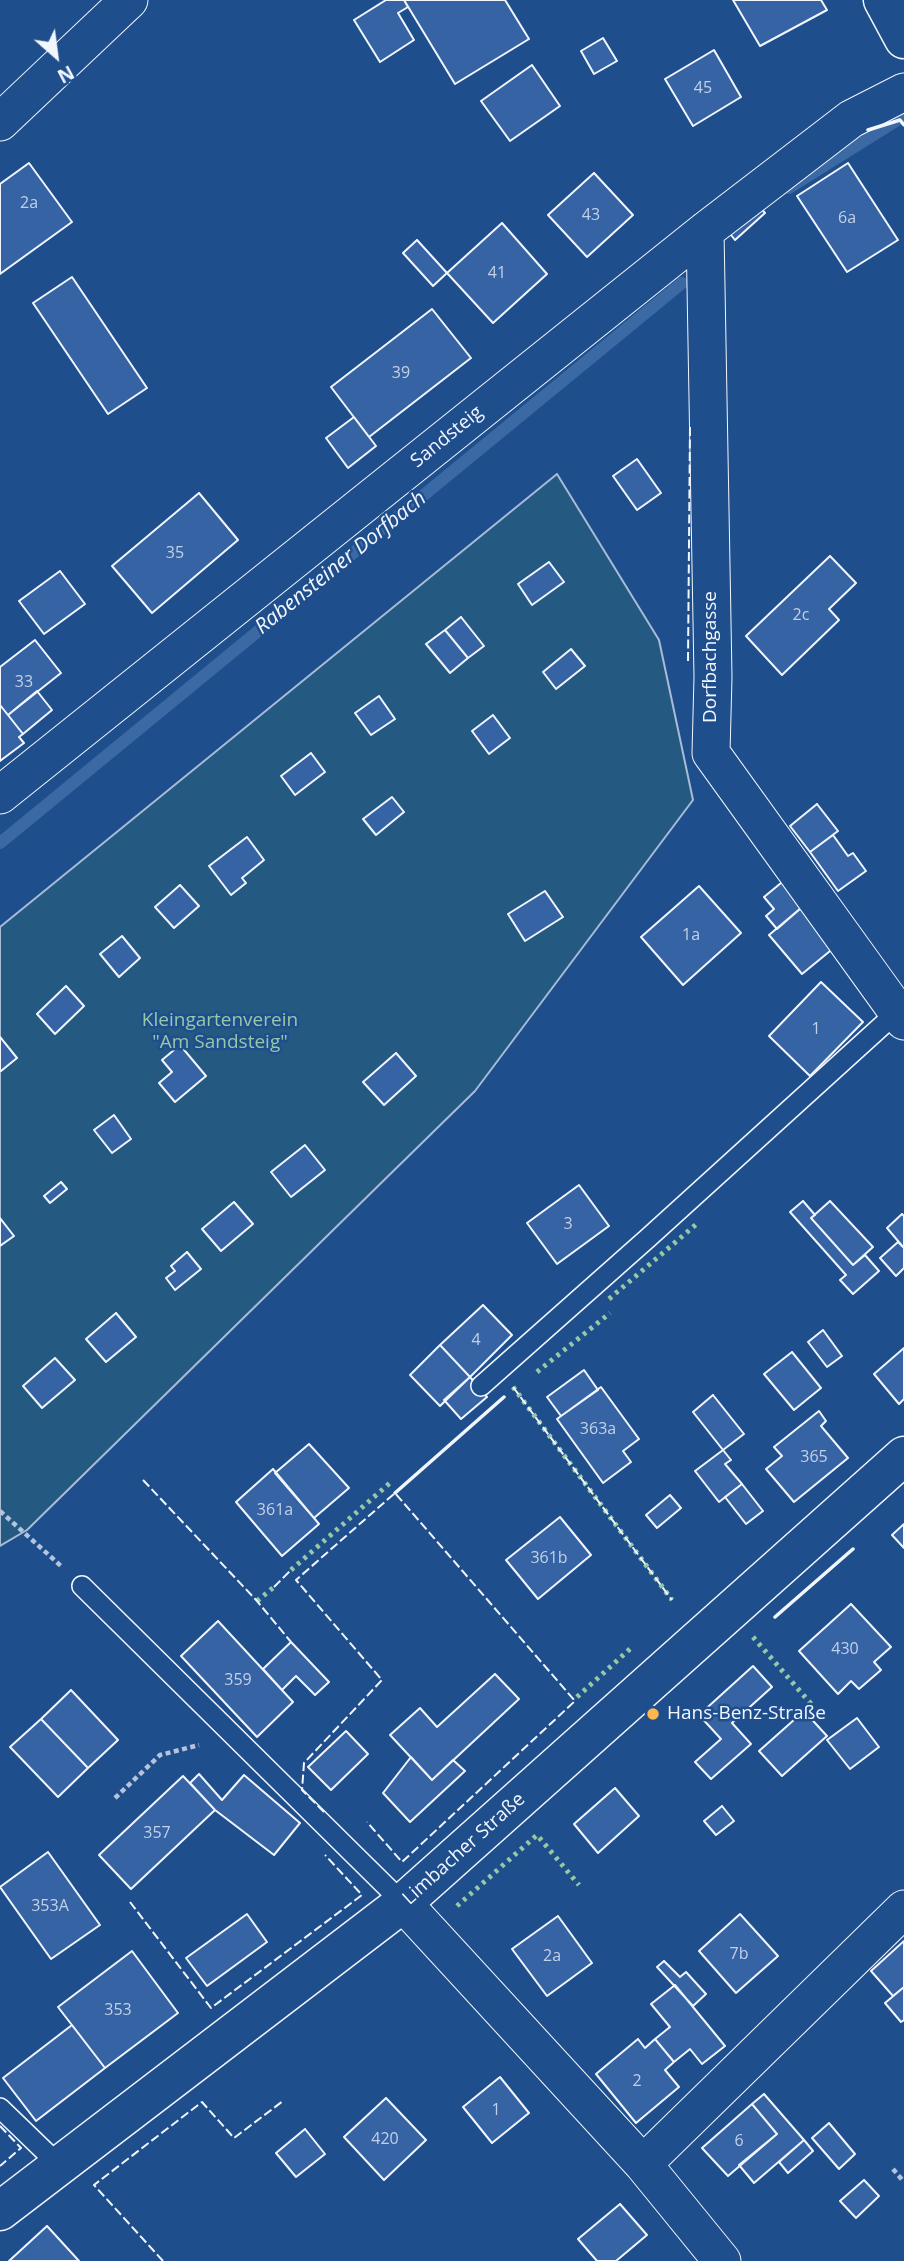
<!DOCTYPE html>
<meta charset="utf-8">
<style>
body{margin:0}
#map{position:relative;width:904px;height:2261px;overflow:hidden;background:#1f4e8c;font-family:"Open Sans",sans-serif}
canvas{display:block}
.north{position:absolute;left:21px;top:21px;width:70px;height:70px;-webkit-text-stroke:5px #1f4e8c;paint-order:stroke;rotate:152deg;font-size:19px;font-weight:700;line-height:28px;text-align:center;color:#f2f6ff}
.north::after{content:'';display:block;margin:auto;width:24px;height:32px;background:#f2f6ff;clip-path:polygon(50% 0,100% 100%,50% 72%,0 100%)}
</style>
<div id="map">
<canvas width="904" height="2261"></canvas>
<div class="north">N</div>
</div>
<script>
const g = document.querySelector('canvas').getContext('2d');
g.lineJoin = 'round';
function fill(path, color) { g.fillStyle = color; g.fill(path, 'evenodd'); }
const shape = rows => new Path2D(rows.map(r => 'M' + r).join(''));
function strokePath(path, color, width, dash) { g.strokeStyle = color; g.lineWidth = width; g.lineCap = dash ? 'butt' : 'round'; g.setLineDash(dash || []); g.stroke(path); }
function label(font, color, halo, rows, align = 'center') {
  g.font = font + ' "Open Sans",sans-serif'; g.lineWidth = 5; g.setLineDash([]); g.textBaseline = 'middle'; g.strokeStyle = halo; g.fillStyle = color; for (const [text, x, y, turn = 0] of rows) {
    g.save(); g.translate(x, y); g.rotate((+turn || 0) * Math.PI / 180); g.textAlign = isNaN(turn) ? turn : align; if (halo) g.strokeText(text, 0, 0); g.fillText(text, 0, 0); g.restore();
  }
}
const green = shape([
 [557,474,659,640,693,800,475,1091,27,1530,0,1546,0,927,557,474]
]);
const stream = shape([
 [789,188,904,116],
 [0,843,682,283]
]);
const building = shape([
 [386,0,404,0,408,7,398,13,414,40,380,62,354,20,386,0],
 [404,0,505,0,529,39,455,84,404,0],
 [733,0,821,0,827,10,760,46,733,0],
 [603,38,617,61,594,74,581,51,603,38],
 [714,50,741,97,693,126,665,79,714,50],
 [532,65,560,106,510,141,481,101,532,65],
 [29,163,72,222,0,274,0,184,29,163],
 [848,163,898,240,847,272,797,196,848,163],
 [594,173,633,215,587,257,548,215,594,173],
 [757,204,765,213,735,240,727,230,757,204],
 [502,223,547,274,493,323,447,273,502,223],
 [417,240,447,273,433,286,403,253,417,240],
 [72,277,147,388,108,414,33,303,72,277],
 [432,309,471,358,369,437,331,387,432,309],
 [354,417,376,446,348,468,326,438,354,417],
 [637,459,661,493,637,510,613,476,637,459],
 [199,493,238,540,152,613,112,566,199,493],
 [830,556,856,583,829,609,839,620,782,675,746,636,830,556],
 [549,562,564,582,532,605,518,584,549,562],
 [60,571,85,604,44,634,19,601,60,571],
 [461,617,484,646,468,658,445,630,461,617],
 [445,630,468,658,450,673,426,644,445,630],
 [35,640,61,673,8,715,0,705,0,667,35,640],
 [571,649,585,666,556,689,543,672,571,649],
 [37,691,52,710,23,734,8,715,37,691],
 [379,696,395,719,371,735,355,713,379,696],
 [0,705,23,734,19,737,24,743,0,761,0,705],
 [493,715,510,738,489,754,472,731,493,715],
 [311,753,325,772,295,795,281,776,311,753],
 [392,797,404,812,376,835,363,819,392,797],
 [817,804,838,831,810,852,790,826,817,804],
 [833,835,848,856,853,853,866,871,838,891,810,852,833,835],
 [247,837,264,860,242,878,246,883,231,895,209,866,247,837],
 [787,878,808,902,777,929,766,916,774,909,764,897,787,878],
 [180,885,199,906,174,928,155,907,180,885],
 [699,886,741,933,683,985,641,937,699,886],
 [545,891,563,917,525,941,508,914,545,891],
 [808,902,841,942,802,974,769,935,808,902],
 [122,936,140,958,119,977,100,954,122,936],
 [821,982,863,1022,810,1076,769,1036,821,982],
 [66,986,84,1006,55,1034,37,1014,66,986],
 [0,1037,17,1058,1,1071,0,1070,0,1037],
 [180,1045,206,1076,175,1102,159,1083,172,1072,162,1060,180,1045],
 [396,1053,416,1076,384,1105,363,1082,396,1053],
 [114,1115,131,1139,112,1153,94,1130,114,1115],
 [305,1145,325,1170,291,1197,271,1172,305,1145],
 [61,1182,67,1189,50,1203,44,1196,61,1182],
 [579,1185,609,1226,557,1264,527,1223,579,1185],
 [803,1201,815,1215,811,1218,853,1265,865,1255,879,1271,853,1294,840,1280,846,1275,790,1212,803,1201],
 [830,1201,873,1247,853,1265,811,1218,830,1201],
 [234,1202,253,1224,221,1251,202,1229,234,1202],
 [902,1214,904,1216,904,1248,887,1228,902,1214],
 [0,1218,14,1236,0,1246,0,1218],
 [898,1242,904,1248,904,1268,896,1276,880,1258,898,1242],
 [187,1252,201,1269,175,1290,166,1278,175,1271,171,1266,187,1252],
 [483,1305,512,1335,470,1377,440,1345,483,1305],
 [116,1313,136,1337,106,1362,86,1339,116,1313],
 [823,1330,842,1356,827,1367,808,1342,823,1330],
 [440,1345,470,1377,440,1406,410,1375,440,1345],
 [904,1348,904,1399,899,1404,874,1374,904,1348],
 [792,1352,821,1388,794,1410,764,1374,792,1352],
 [55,1358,75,1380,42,1408,23,1386,55,1358],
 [584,1370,598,1390,561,1416,547,1397,584,1370],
 [470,1377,487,1397,461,1419,444,1400,470,1377],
 [601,1387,639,1439,623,1451,631,1462,603,1483,557,1419,601,1387],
 [713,1395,744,1434,723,1450,693,1412,713,1395],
 [819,1411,826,1421,821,1426,848,1458,794,1502,766,1469,782,1456,774,1447,819,1411],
 [309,1444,349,1488,314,1518,275,1473,309,1444],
 [723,1450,731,1460,725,1464,742,1484,719,1502,695,1471,723,1450],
 [273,1469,319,1524,282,1556,236,1502,273,1469],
 [742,1484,763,1511,746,1524,725,1497,742,1484],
 [670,1495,681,1508,657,1528,646,1515,670,1495],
 [560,1517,591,1555,538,1599,506,1560,560,1517],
 [904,1524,904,1548,892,1535,904,1524],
 [851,1604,891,1647,874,1662,881,1670,859,1689,851,1681,838,1694,799,1651,851,1604],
 [218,1621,293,1702,257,1737,181,1656,218,1621],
 [291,1642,329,1682,315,1695,296,1676,282,1690,263,1669,291,1642],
 [753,1666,772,1687,732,1723,751,1744,711,1779,695,1762,721,1739,699,1715,753,1666],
 [495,1674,519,1699,432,1780,390,1735,420,1708,437,1727,495,1674],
 [71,1690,118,1740,88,1768,41,1719,71,1690],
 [804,1711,827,1736,782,1776,759,1751,804,1711],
 [857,1718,879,1747,850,1769,827,1740,857,1718],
 [41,1719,88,1768,58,1797,10,1747,41,1719],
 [346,1731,368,1754,331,1790,308,1767,346,1731],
 [411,1757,432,1780,453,1760,465,1771,410,1822,383,1793,411,1757],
 [199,1774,222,1800,244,1775,300,1823,274,1855,215,1810,190,1783,199,1774],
 [183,1776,215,1810,131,1889,99,1855,183,1776],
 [615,1788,639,1816,598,1853,574,1824,615,1788],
 [722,1806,734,1821,716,1835,704,1821,722,1806],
 [48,1852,100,1925,51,1959,0,1887,48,1852],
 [247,1914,267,1942,207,1986,186,1958,247,1914],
 [740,1914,778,1956,736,1993,699,1951,740,1914],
 [558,1916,592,1963,547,1996,512,1949,558,1916],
 [904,1941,904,1987,893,1996,871,1971,904,1941],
 [132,1951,178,2013,105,2068,58,2007,132,1951],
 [664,1961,680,1977,686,1972,706,1994,693,2006,657,1967,664,1961],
 [675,1985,725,2046,702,2064,690,2049,674,2062,655,2039,670,2027,651,2004,675,1985],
 [904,1987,904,2020,901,2022,885,2003,904,1987],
 [72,2025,105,2068,36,2121,3,2078,72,2025],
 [638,2039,645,2048,655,2039,674,2062,665,2070,679,2087,636,2123,596,2074,638,2039],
 [500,2077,529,2113,492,2143,463,2107,500,2077],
 [764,2094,804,2140,754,2183,739,2165,777,2134,752,2104,764,2094],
 [386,2098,426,2140,384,2180,344,2137,386,2098],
 [752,2104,777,2134,728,2176,702,2148,752,2104],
 [829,2123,855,2154,839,2169,812,2138,829,2123],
 [305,2129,325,2154,296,2177,276,2153,305,2129],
 [804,2140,813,2151,788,2173,779,2162,804,2140],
 [864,2180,879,2196,856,2218,840,2201,864,2180],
 [620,2204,647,2235,616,2261,597,2261,578,2239,620,2204],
 [47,2226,79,2261,9,2261,47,2226]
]);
const path = shape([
 [0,1511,61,1566],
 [115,1798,160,1755,199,1745],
 [893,2169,904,2182]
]);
const lane = shape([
 [481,1386,648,1238,896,1013],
 [82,1586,403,1903],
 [0,2108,59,2165]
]);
const street = shape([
 [0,122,129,0],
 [705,231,713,677,711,753,904,1021],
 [0,795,705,231,851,119,904,92],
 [403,1903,643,2164,722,2261],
 [643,2164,904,1909]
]);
const secondary = shape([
 [883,0,904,39],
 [0,2211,403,1903,904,1456]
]);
const hedge = shape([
 [609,1299,699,1222],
 [537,1372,610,1313],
 [513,1387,672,1600],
 [291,1570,391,1482],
 [257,1601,274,1587],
 [753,1637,812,1705],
 [577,1697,631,1648],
 [457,1906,537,1835,579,1885]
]);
const fence = shape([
 [688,661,690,427],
 [513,1387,672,1600],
 [143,1480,257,1601,291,1642],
 [274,1587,291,1570],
 [324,1812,302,1790,304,1763,382,1680,296,1580,395,1493,575,1701,402,1862,367,1822],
 [130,1902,211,2008,362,1895,325,1855],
 [0,2126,21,2148,0,2166],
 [163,2261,94,2185,202,2102,234,2138,283,2101]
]);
const wall = shape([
 [868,130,900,120,904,125],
 [395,1493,504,1397],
 [775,1617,853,1549]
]);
const markers = [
 [653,1714,7,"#ffb74d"]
];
const numberNames = [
 ["45",703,88],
 ["2a",29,203],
 ["43",591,215],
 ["6a",847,218],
 ["41",497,273],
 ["39",401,373],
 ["35",175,553],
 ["2c",801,615],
 ["33",24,682],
 ["1a",691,935],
 ["1",816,1029],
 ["3",568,1224],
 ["4",476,1340],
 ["363a",598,1429],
 ["365",814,1457],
 ["361a",275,1510],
 ["361b",549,1558],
 ["430",845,1649],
 ["359",238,1680],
 ["357",157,1833],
 ["353A",50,1906],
 ["7b",739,1954],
 ["2a",552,1956],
 ["353",118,2010],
 ["2",637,2081],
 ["1",496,2110],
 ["420",385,2139],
 ["6",739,2141]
];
const streetNames = [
 ["Sandsteig",447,437,-39],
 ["Dorfbachgasse",711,657,-90],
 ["Limbacher Straße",464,1849,-42]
];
const parkNames = [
 ["Kleingartenverein",220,1021],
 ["\"Am Sandsteig\"",220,1043]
];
const poiNames = [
 ["Hans-Benz-Straße",667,1714]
];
const waterNames = [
 ["Rabensteiner Dorfbach",341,563,-39]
];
fill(green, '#245a82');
strokePath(green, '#a8bbd7', 2);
strokePath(stream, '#3b69a3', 12);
fill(building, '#3563a3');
strokePath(building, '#f2f6ff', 2);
strokePath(lane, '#f2f6ff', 22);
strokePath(street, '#f2f6ff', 39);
strokePath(secondary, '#f2f6ff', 41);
strokePath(path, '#b3c4dc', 4.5, [5, 3.5]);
strokePath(lane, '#1f4e8c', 19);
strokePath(street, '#1f4e8c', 37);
strokePath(secondary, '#1f4e8c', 38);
strokePath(hedge, '#97c8a6', 5, [3.5, 5]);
strokePath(fence, '#f2f6ff', 2, [9, 3.5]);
strokePath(wall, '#f2f6ff', 3.5);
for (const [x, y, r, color] of markers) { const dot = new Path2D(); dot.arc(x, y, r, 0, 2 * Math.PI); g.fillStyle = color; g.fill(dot); strokePath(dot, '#1f4e8c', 2.5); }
label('16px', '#c3d1e8', null, numberNames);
label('19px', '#f2f6ff', '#1f4e8c', streetNames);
label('19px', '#97c8a6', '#1f4e8c', parkNames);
label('19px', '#f2f6ff', '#1f4e8c', poiNames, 'left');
label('italic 21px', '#f2f6ff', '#1f4e8c', waterNames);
</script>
